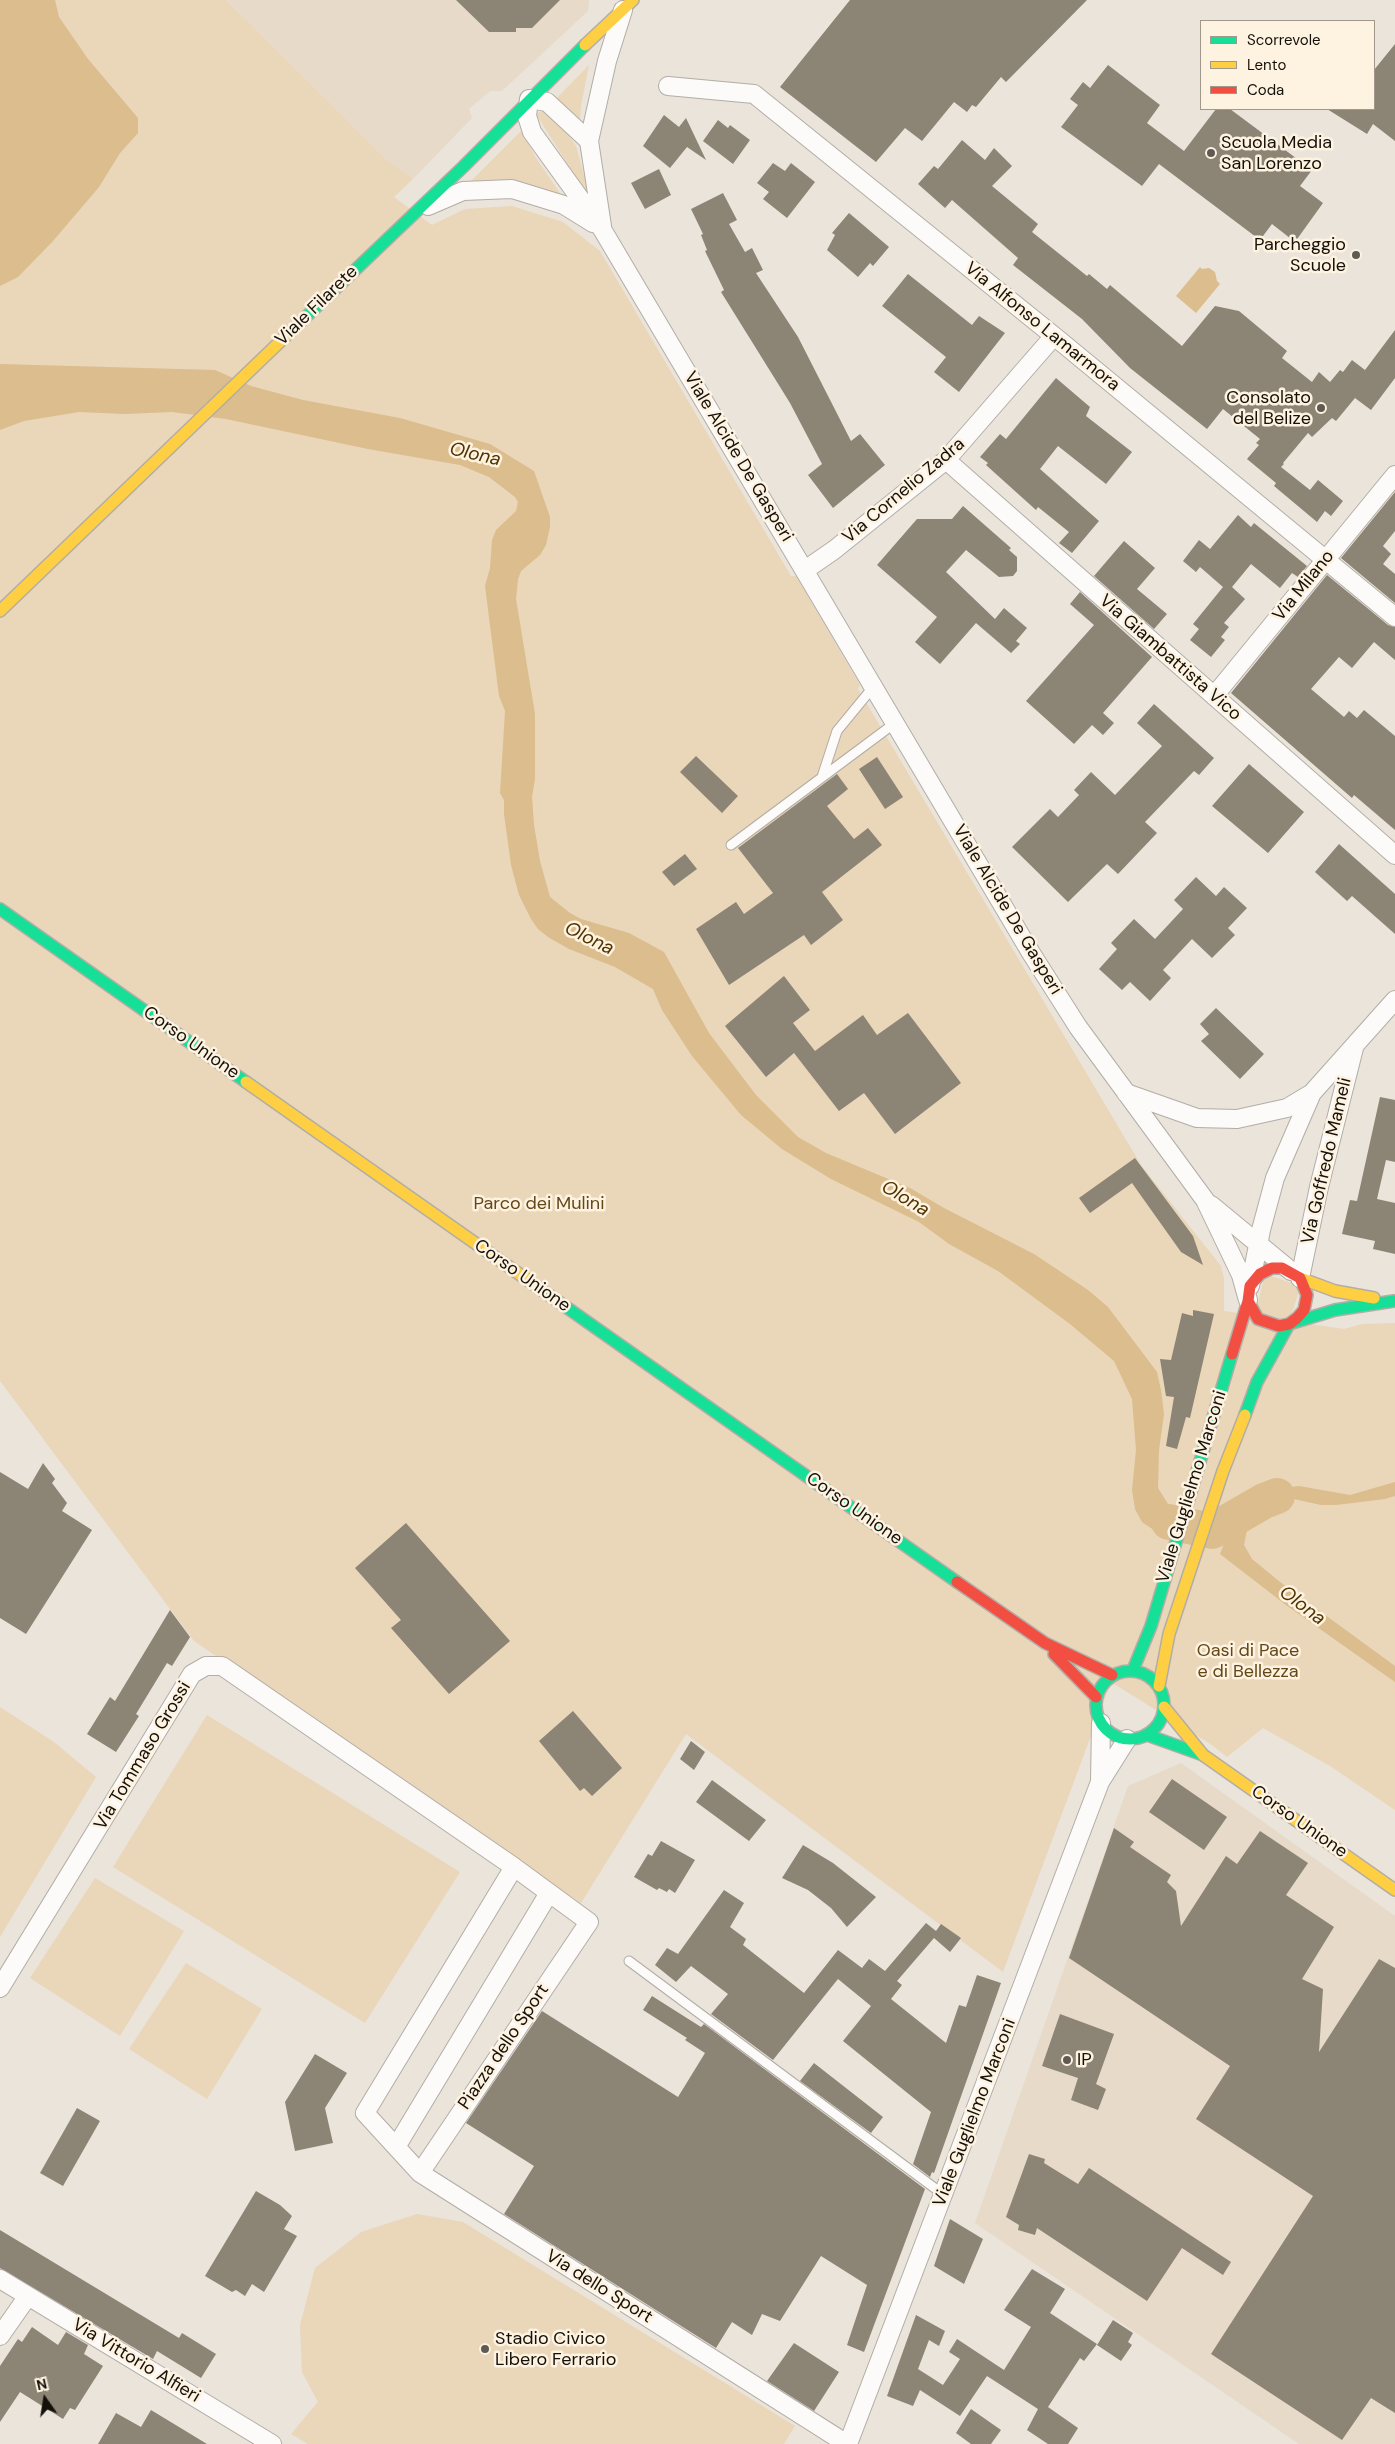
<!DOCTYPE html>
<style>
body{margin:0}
#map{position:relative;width:1395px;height:2444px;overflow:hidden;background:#eae4da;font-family:"DM Sans",sans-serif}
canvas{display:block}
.legend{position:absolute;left:1200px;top:20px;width:175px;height:90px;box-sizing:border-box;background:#fef2e0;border:1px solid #a0988a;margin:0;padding:6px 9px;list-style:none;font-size:15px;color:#14100a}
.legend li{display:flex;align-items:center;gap:10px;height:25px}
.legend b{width:25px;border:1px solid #a0988a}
.north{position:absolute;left:20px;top:2374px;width:50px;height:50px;-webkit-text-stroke:4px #fef2e0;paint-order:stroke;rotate:347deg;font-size:14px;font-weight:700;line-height:20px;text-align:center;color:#14100a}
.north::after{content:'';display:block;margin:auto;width:18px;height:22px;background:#14100a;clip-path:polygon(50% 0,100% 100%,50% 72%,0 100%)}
</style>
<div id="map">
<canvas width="1395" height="2444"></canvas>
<ul class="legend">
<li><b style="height:6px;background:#16e098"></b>Scorrevole</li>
<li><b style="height:6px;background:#ffcf43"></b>Lento</li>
<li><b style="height:6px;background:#f24e42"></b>Coda</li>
</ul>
<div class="north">N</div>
</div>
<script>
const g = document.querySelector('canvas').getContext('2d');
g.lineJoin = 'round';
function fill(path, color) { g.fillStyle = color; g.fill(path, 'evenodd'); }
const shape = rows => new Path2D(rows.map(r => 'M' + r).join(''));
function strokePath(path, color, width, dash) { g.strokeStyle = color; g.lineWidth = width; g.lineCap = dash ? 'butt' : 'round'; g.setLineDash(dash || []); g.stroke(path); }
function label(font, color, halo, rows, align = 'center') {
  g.font = font + ' "DM Sans",sans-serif'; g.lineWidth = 5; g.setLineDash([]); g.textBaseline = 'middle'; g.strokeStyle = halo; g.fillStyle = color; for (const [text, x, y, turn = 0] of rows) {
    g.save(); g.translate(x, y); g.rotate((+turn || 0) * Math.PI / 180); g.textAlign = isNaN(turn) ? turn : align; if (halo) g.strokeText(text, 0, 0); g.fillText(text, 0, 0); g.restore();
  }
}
const built = shape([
 [226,0,589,0,588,11,502,91,490,91,469,109,472,118,413,179,388,161],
 [1181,1763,1395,1916,1395,2444,1299,2444,975,2223,1128,1786]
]);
const green = shape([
 [0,0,226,0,388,161,413,179,394,197,432,225,465,209,512,206,563,222,600,251,791,576,796,576,860,685,858,689,1141,1165,1221,1266,1224,1278,1224,1311,1260,1316,1256,1311,1265,1274,1301,1286,1289,1321,1344,1329,1362,1324,1395,1323,1395,1810,1330,1766,1263,1728,1227,1757,1212,1745,1111,1682,1003,1972,686,1734,581,1903,194,1641,0,1381],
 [589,65,581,106,580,120,555,100],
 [544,110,565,130,576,146,591,201,536,114],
 [521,131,536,158,566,202,468,184],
 [0,1707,54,1742,96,1777,0,1937],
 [207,1715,460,1872,365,2023,113,1867],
 [95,1878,184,1931,120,2036,30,1978],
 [186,1963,262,2009,207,2099,129,2049],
 [417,2214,463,2222,795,2426,784,2444,308,2444,291,2434,318,2402,302,2372,300,2325,315,2268,361,2232]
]);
const water = shape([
 [0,0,55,0,59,17,88,59,138,118,138,133,120,153,99,187,53,241,18,277,0,286],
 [1200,267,1202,269,1209,268,1215,272,1217,281,1220,284,1196,313,1176,296],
 [0,364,215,370,251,386,303,400,400,418,490,444,534,471,550,517,550,527,546,545,540,555,521,571,518,579,516,599,535,714,535,779,532,797,534,825,540,861,550,897,570,913,581,919,629,933,664,952,709,1033,756,1095,798,1137,826,1153,910,1188,944,1208,1034,1254,1088,1290,1108,1307,1157,1372,1161,1390,1164,1414,1159,1450,1158,1488,1168,1504,1179,1507,1167,1539,1142,1522,1135,1509,1132,1490,1136,1450,1132,1399,1114,1361,1070,1324,998,1271,949,1244,919,1222,831,1179,782,1149,741,1115,692,1056,662,1010,653,989,615,967,569,949,548,937,538,929,531,919,519,895,511,865,504,814,504,800,500,793,505,711,499,696,485,586,490,568,492,540,496,530,516,511,518,502,515,497,489,477,460,465,368,449,226,419,172,412,125,414,79,412,24,421,0,430],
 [1395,1482,1395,1496,1385,1499,1336,1505,1321,1505,1294,1499,1271,1506,1261,1512,1247,1530,1244,1545,1252,1559,1280,1582,1395,1666,1395,1682,1286,1605,1220,1554,1237,1510,1250,1499,1269,1490,1299,1486,1350,1495]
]);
const river = shape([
 [1169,1522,1212,1531,1264,1501,1277,1496]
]);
const building = shape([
 [456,0,560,0,532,28,516,28,516,32,489,32],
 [850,0,1087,0,1006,82,1001,77,976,107,972,105,967,112,954,102,922,141,905,128,876,162,780,87],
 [1395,44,1395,141,1373,124,1367,134,1327,109,1374,109,1374,70],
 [1108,65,1160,105,1147,123,1184,151,1216,109,1230,109,1312,170,1300,186,1323,203,1295,242,1272,224,1260,240,1159,164,1142,186,1061,127,1078,105,1070,99,1083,82,1090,88],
 [664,115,679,127,686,118,706,160,687,147,670,168,643,146],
 [718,120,728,128,730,125,750,140,733,164,703,141],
 [962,140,985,160,994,148,1012,166,992,186,1038,224,1032,232,1087,276,1089,274,1107,289,1110,285,1182,346,1215,306,1239,311,1287,351,1282,358,1312,382,1319,372,1330,382,1340,370,1343,372,1352,360,1365,370,1395,330,1395,378,1371,410,1355,398,1336,421,1332,418,1312,437,1308,433,1283,463,1284,464,1281,467,1310,490,1318,480,1343,501,1331,516,1325,511,1317,522,1274,486,1276,483,1247,459,1259,445,1256,443,1260,439,1223,409,1207,429,1130,368,1082,319,1013,265,1018,258,952,200,945,208,918,184,934,166,938,169],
 [773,163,785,171,791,163,815,182,787,218,763,199,769,192,757,183],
 [659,169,671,195,645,209,631,183],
 [723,193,737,220,729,224,745,252,752,248,763,270,756,273,798,337,851,441,860,434,885,465,833,508,808,475,822,464,790,403,721,292,724,290,705,251,707,250,701,235,703,234,691,209],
 [849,213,889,247,873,266,870,263,858,277,827,250,835,235,832,233],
 [908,274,972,325,979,316,1005,333,959,392,934,372,946,357,882,306],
 [1056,378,1090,407,1086,416,1132,452,1106,484,1058,446,1040,469,1099,521,1072,553,1059,543,1069,532,1038,507,1036,510,986,465,988,463,980,457,1000,434,1006,439],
 [1395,492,1395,531,1383,546,1391,554,1383,564,1395,574,1395,603,1341,558],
 [963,506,1011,548,1009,550,1017,557,1017,571,1013,576,999,577,966,550,946,572,995,619,1004,608,1027,628,1016,641,1020,644,1011,653,976,623,940,664,915,642,937,617,877,565,917,519,952,519],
 [1238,515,1251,527,1254,523,1307,566,1298,577,1292,573,1280,588,1251,564,1232,587,1245,599,1224,623,1229,627,1221,637,1225,640,1211,657,1190,640,1199,629,1193,624,1223,587,1200,567,1196,572,1183,561,1199,540,1210,549],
 [1124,541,1155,568,1137,589,1167,614,1154,629,1094,576],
 [1327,575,1388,625,1395,627,1395,660,1374,642,1352,668,1339,657,1311,689,1344,717,1349,711,1357,718,1364,710,1395,736,1395,830,1354,795,1352,798,1231,693],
 [1080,592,1152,657,1103,713,1114,723,1103,735,1092,725,1074,744,1026,701,1094,625,1070,604],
 [1154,704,1214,758,1199,775,1194,771,1145,822,1157,833,1118,874,1107,864,1068,902,1012,847,1050,809,1058,817,1079,795,1074,790,1091,772,1115,795,1162,746,1137,723],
 [696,756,738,796,722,813,680,772],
 [877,757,903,797,885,809,859,769],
 [1249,764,1304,812,1268,853,1212,806],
 [837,774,848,789,827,806,854,839,868,828,882,845,822,892,843,920,811,945,804,935,729,985,696,929,736,902,744,914,773,893,738,848],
 [1339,844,1395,894,1395,934,1352,896,1347,901,1315,872],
 [685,854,697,869,674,886,662,872],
 [1196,877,1216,896,1224,887,1247,908,1228,928,1235,935,1212,958,1192,939,1163,970,1171,978,1150,1001,1130,982,1122,990,1099,969,1117,949,1111,943,1134,919,1155,939,1183,909,1174,900],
 [784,976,810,1010,793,1023,815,1051,863,1015,877,1035,908,1013,961,1083,895,1134,864,1093,839,1111,794,1053,766,1077,725,1026],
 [1216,1008,1264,1054,1240,1079,1201,1041,1209,1034,1200,1024],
 [1380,1097,1395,1100,1395,1162,1386,1160,1377,1199,1395,1203,1395,1254,1373,1249,1375,1241,1342,1234,1350,1200,1357,1201],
 [1135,1158,1193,1236,1203,1265,1181,1252,1132,1183,1090,1213,1079,1198],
 [1193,1310,1214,1314,1190,1418,1186,1417,1177,1449,1166,1446,1174,1397,1166,1396,1160,1359,1171,1360,1182,1313,1193,1316],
 [43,1463,55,1479,52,1483,67,1503,62,1511,92,1530,26,1634,0,1618,0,1472,28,1489],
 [406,1523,510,1641,449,1694,391,1628,401,1620,355,1568],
 [170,1610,190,1637,172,1666,167,1663,136,1714,139,1716,116,1752,87,1734,110,1697,115,1701],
 [573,1711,622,1768,592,1796,584,1788,580,1791,539,1741],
 [691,1741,705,1752,694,1770,680,1759],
 [1172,1779,1227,1817,1204,1850,1149,1812],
 [712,1780,766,1820,749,1841,696,1802],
 [1114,1828,1134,1842,1130,1847,1171,1875,1167,1882,1176,1891,1181,1926,1226,1856,1237,1864,1260,1831,1308,1863,1286,1895,1334,1927,1302,1979,1323,1989,1319,2052,1379,1959,1395,1968,1395,2413,1371,2398,1342,2440,1211,2354,1313,2196,1196,2119,1230,2066,1069,1958],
 [661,1841,695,1860,675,1893,669,1889,667,1892,659,1888,657,1890,634,1877,648,1854,652,1856],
 [803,1845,833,1863,876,1897,847,1927,831,1908,808,1890,782,1878],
 [724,1890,744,1903,730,1927,746,1939,743,1945,804,1993,838,1950,862,1968,869,1959,885,1971,926,1923,936,1931,941,1924,961,1938,950,1952,934,1938,897,1981,902,1985,891,1999,946,2043,959,2005,966,2007,977,1975,1001,1983,934,2173,932,2172,930,2177,913,2164,931,2112,843,2041,871,2006,838,1979,773,2060,711,2014,728,1994,691,1966,676,1982,655,1965,667,1948,678,1954],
 [652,1996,701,2027,704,2024,925,2189,864,2352,847,2345,867,2285,821,2256,780,2321,762,2314,752,2335,732,2322,716,2348,504,2214,534,2166,466,2123,542,2011,678,2097,705,2053,685,2040,687,2038,643,2010],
 [1060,2014,1114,2034,1096,2084,1106,2089,1098,2110,1071,2100,1078,2078,1042,2066],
 [315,2054,347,2073,325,2108,333,2143,295,2151,285,2102],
 [814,2063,883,2117,871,2133,800,2081],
 [77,2108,100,2121,63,2186,40,2173],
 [1029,2154,1045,2159,1044,2163,1078,2184,1089,2168,1231,2262,1223,2275,1182,2248,1147,2301,1037,2228,1035,2235,1018,2230,1019,2225,1006,2217],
 [256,2191,280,2205,292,2216,284,2229,297,2236,264,2292,252,2284,245,2296,236,2290,232,2292,205,2276],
 [950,2219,983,2239,964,2284,934,2266],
 [0,2230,179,2338,182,2333,216,2354,201,2378,157,2351,153,2359,0,2268],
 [1032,2269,1065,2289,1050,2313,1097,2344,1084,2361,1080,2358,1048,2407,1078,2428,1068,2444,1048,2444,1027,2430,1038,2409,987,2376,960,2416,920,2390,913,2406,887,2396,916,2315,945,2331,939,2346,929,2340,918,2369,943,2385,960,2359,949,2352,957,2339,1004,2370,1031,2327,1004,2310],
 [1113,2320,1133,2333,1128,2342,1132,2345,1121,2361,1097,2345],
 [32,2327,58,2345,66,2332,88,2345,84,2354,103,2366,75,2410,70,2408,63,2419,20,2392,0,2422,0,2366,18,2339,22,2342],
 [794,2343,839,2372,814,2411,767,2381],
 [971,2409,1001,2430,991,2444,971,2444,956,2433],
 [151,2410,207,2444,98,2444,116,2413,141,2427]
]);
const lane = shape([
 [822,777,837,731,874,686],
 [731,845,895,723],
 [629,1961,944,2195]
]);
const street = shape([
 [668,86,754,94,1054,336,1395,617],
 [589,141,547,102,529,99,527,116,532,132,602,229,1031,953,1078,1027,1205,1200,1241,1275,1248,1300],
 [428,206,463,191,512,189,564,205,593,223],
 [602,226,589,141,607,61,623,10],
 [946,460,1395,855],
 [805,570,834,550,946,460,1054,336],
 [1214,696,1395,475],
 [1126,1093,1197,1118,1237,1119,1287,1108,1312,1093],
 [1211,1205,1291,1271],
 [1300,1278,1319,1187,1354,1048],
 [1250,1286,1261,1230,1275,1178,1312,1093,1395,1000],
 [1100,1782,1101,1723],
 [514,1867,365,2113,420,2173,847,2444],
 [0,1988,192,1674,206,1666,222,1666,514,1867,589,1922,420,2173],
 [396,2147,549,1893],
 [0,2279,272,2444],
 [0,2336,28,2296],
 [848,2444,1100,1782,1127,1739]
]);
const fast = shape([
 [289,333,463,167,585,45],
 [0,909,246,1082],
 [539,1288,957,1582],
 [1245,1415,1257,1382,1289,1324,1335,1310,1394,1301],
 [1133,1670,1151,1626,1232,1354],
 '1096 1705a34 34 0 1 1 68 0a34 34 0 1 1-68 0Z',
 [1147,1735,1203,1755]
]);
const slow = shape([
 [585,45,633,0],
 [0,611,289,333],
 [246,1082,539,1288],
 [1300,1278,1335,1291,1374,1298],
 [1159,1686,1169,1634,1223,1471,1245,1415],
 [1164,1707,1203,1755,1395,1890]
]);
const jam = shape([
 [1232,1354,1248,1301,1250,1286,1260,1274,1272,1268,1282,1268,1300,1278,1307,1295,1304,1310,1297,1318,1289,1324,1279,1326,1258,1319,1248,1301],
 [957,1582,1045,1643,1112,1675],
 [1054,1654,1096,1697]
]);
const markers = [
 [1211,153,5,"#5f5a53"],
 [1356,255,5,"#5f5a53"],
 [1321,408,5,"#5f5a53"],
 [1067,2060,5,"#5f5a53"],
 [485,2349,5,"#5f5a53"]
];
const poiNames = [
 ["Scuola Media",1221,143],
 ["San Lorenzo",1221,164],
 ["Parcheggio",1346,245,"right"],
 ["Scuole",1346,266,"right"],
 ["Consolato",1311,398,"right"],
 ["del Belize",1311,419,"right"],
 ["IP",1077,2060],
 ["Stadio Civico",495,2339],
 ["Libero Ferrario",495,2360]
];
const streetNames = [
 ["Viale Filarete",317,306,-44],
 ["Via Alfonso Lamarmora",1042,327,39],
 ["Viale Alcide De Gasperi",738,457,59],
 ["Via Cornelio Zadra",904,491,-40],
 ["Via Milano",1304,586,-51],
 ["Via Giambattista Vico",1170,658,41],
 ["Viale Alcide De Gasperi",1007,910,59],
 ["Corso Unione",191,1043,35],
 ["Via Goffredo Mameli",1327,1161,-77],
 ["Corso Unione",522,1276,35],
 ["Viale Guglielmo Marconi",1192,1487,-73],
 ["Corso Unione",854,1509,35],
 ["Via Tommaso Grossi",143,1756,-59],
 ["Corso Unione",1299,1822,35],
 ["Piazza dello Sport",504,2047,-56],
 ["Viale Guglielmo Marconi",975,2113,-69],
 ["Via dello Sport",599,2287,32],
 ["Via Vittorio Alfieri",136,2361,31]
];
const parkNames = [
 ["Parco dei Mulini",539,1204],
 ["Oasi di Pace",1248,1651],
 ["e di Bellezza",1248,1672]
];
const waterNames = [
 ["Olona",475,455,13],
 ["Olona",589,939,26],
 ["Olona",905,1199,31],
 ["Olona",1302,1606,37]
];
fill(built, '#e7dac9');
fill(green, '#ead6b9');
fill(water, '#dbbd8e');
strokePath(river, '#dbbd8e', 36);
fill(building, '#8c8475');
strokePath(lane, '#b2ada6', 11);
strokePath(street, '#b2ada6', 20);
strokePath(fast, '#b2ada6', 14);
strokePath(slow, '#b2ada6', 14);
strokePath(jam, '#b2ada6', 14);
strokePath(lane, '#fcfbf9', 9);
strokePath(street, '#fcfbf9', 18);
strokePath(fast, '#16e098', 11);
strokePath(slow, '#ffcf43', 11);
strokePath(jam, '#f24e42', 11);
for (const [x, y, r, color] of markers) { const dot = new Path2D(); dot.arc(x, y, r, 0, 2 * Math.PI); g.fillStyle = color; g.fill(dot); strokePath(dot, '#fef2e0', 2); }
label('18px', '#14100a', '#fef2e0', poiNames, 'left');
label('18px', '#14100a', '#fef2e0', streetNames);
label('18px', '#644717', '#fef2e0', parkNames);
label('italic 19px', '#503400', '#fef2e0', waterNames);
</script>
